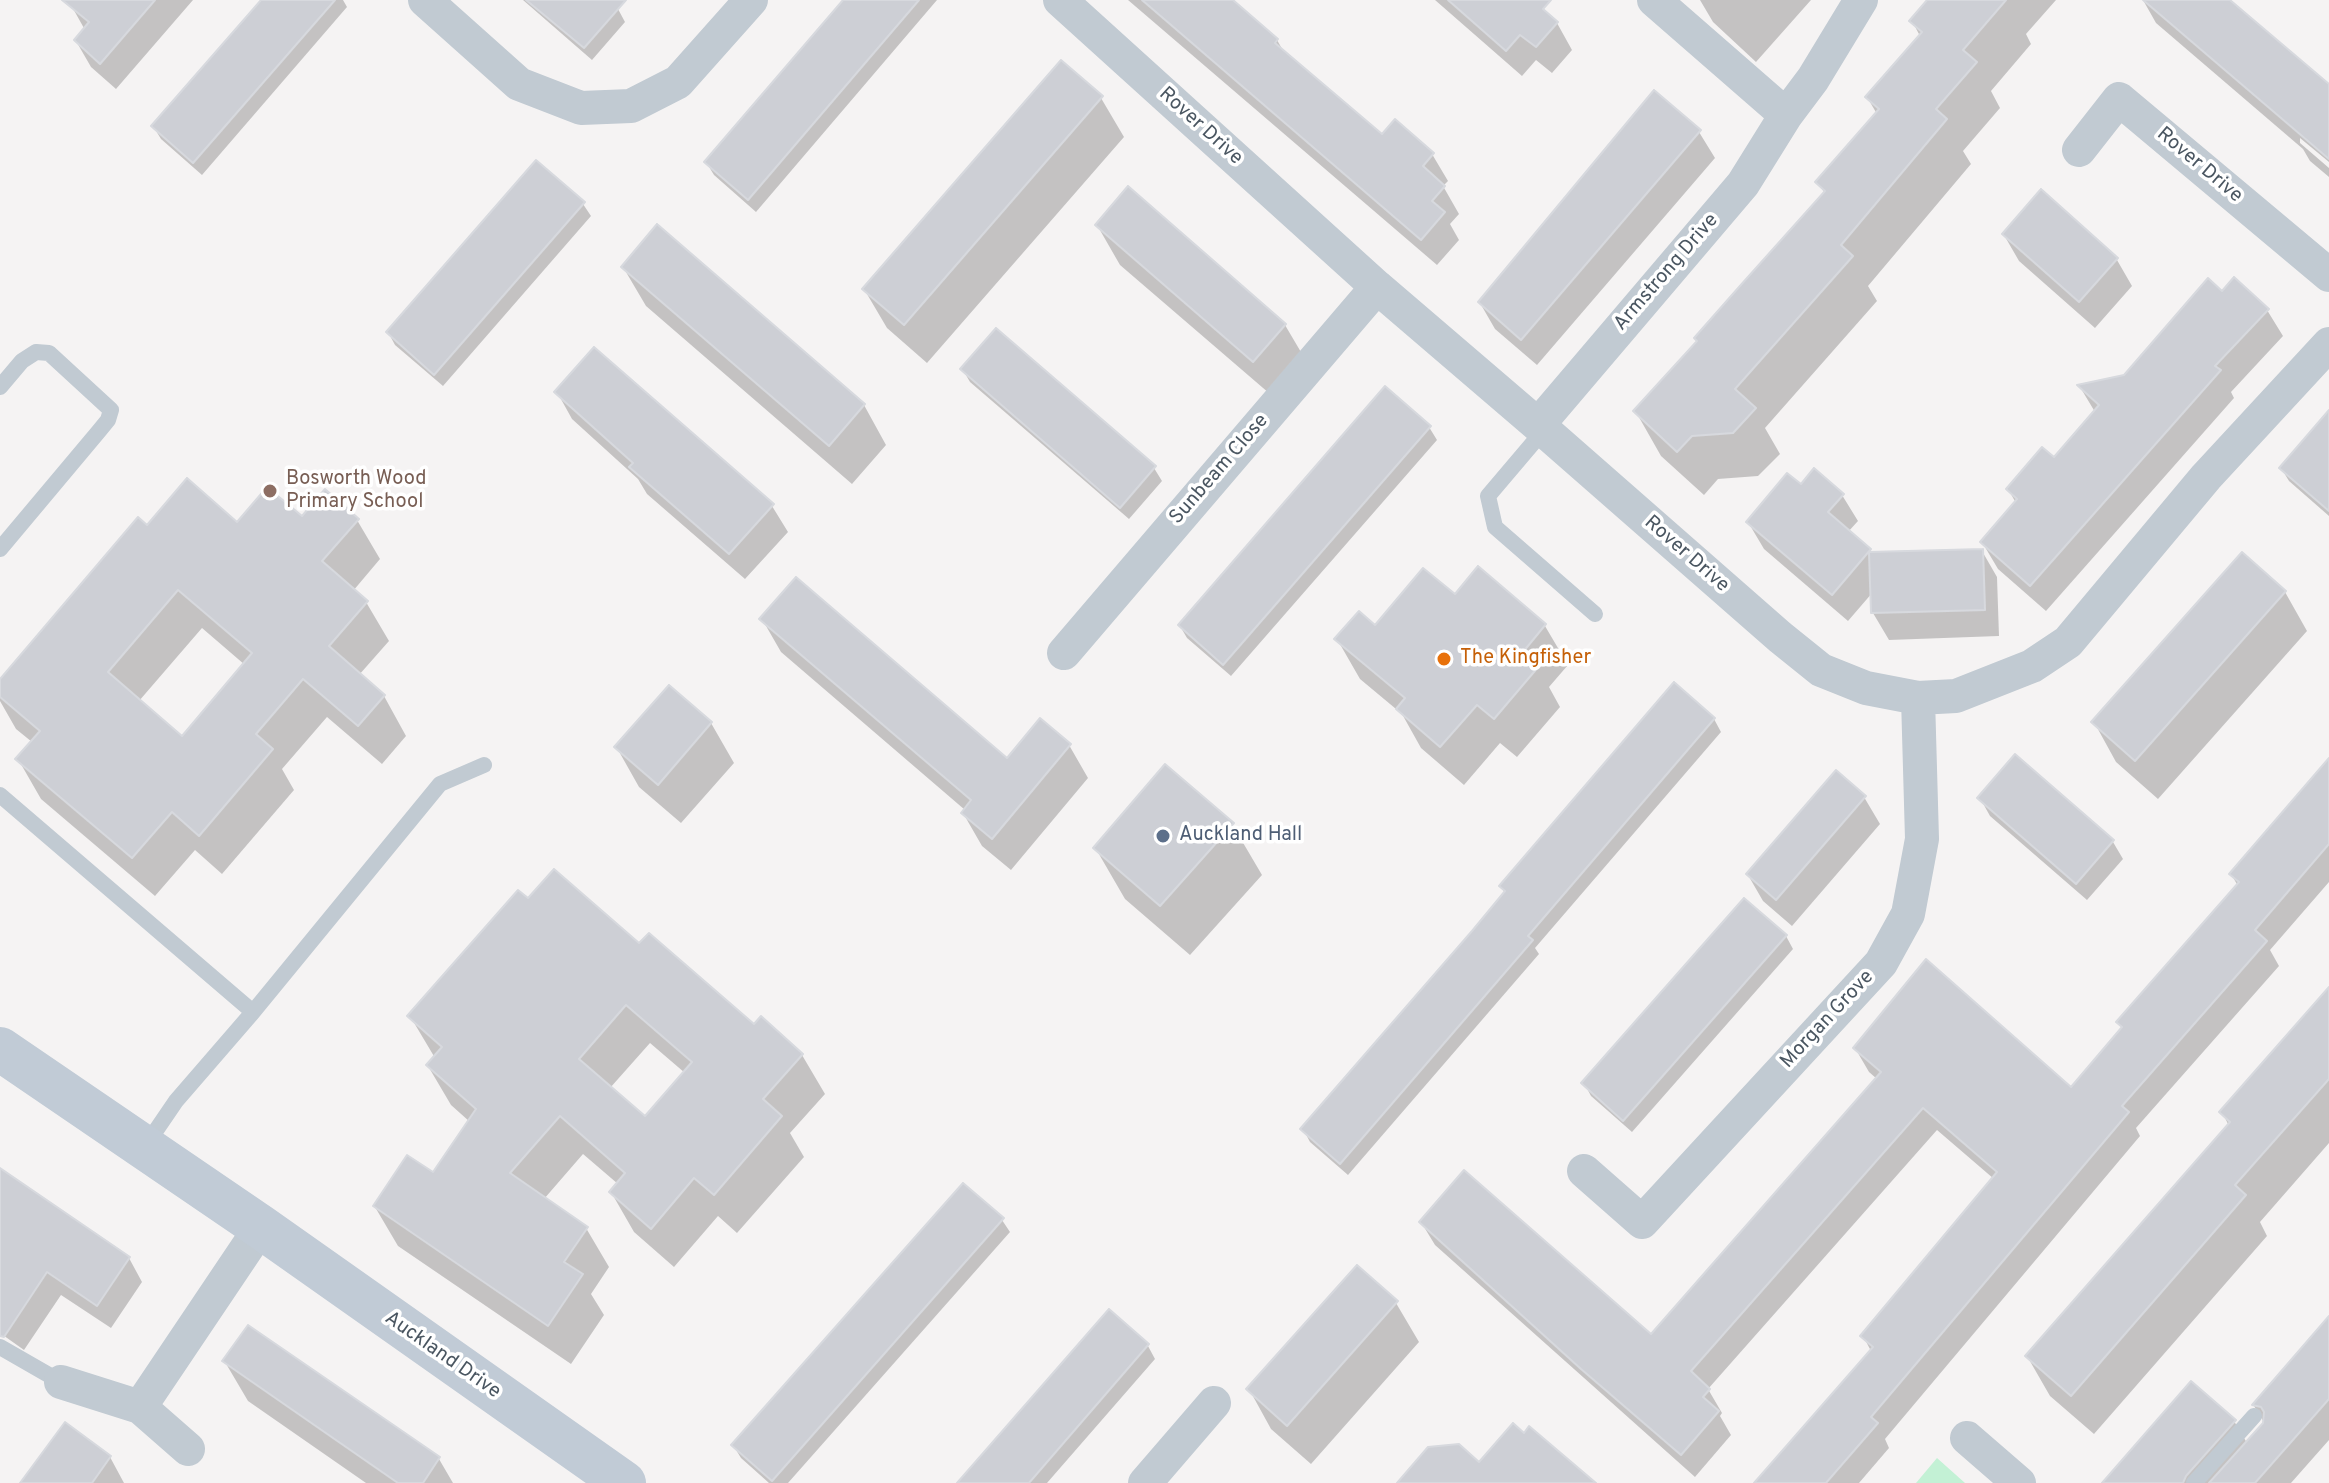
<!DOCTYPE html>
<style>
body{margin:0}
canvas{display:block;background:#f5f3f3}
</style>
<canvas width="2329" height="1483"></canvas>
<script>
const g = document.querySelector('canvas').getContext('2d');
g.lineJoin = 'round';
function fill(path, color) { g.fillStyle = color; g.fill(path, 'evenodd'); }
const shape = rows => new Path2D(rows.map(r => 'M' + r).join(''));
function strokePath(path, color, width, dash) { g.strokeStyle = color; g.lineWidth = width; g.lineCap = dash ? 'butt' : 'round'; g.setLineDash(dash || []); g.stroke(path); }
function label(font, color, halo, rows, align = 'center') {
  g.font = font + ' Overpass,sans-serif'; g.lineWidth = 7; g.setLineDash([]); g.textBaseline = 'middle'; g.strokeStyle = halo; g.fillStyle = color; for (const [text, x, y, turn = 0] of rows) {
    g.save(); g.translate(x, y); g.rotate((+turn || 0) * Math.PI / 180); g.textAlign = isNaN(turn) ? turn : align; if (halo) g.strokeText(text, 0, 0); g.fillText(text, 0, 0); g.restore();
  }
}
const green = shape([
 [1937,1458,1965,1483,1916,1483]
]);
const shadow = shape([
 [75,0,193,0,116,89,91,67,76,41,85,30,71,5],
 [263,0,343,0,347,7,202,175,161,139,153,126],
 [523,0,607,0,618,9,625,22,592,60],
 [845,0,937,0,756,212,714,175,706,162],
 [1128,0,1230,0,1277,40,1285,54,1382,137,1432,154,1448,181,1443,186,1459,214,1450,224,1459,240,1437,265],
 [1435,0,1530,0,1557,23,1572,50,1552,73,1536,60,1522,76],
 [1700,0,1811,0,1756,62,1713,22],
 [1930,0,2056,0,2026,34,2031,44,1991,91,2000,108,1963,151,1971,164,1868,286,1877,301,1765,428,1780,454,1758,476,1718,479,1704,495,1661,456,1636,412,1825,194,1818,182,1877,114,1867,97,1920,36,1912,21],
 [2143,0,2229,0,2329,86,2329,162,2300,138,2300,143,2329,168,2329,177,2310,161,2303,149,2156,23],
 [1101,98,1124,137,927,363,887,328,864,289],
 [1699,132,1715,158,1537,365,1495,329,1480,303],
 [2041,192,2117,260,2132,286,2095,328,2019,261,2004,235],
 [583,204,591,216,443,386,395,345,388,332],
 [1097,225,1285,325,1308,364,1277,400,1120,265],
 [623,267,864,405,886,445,852,484,646,306],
 [2222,294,2267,310,2283,336,2231,392,2234,398,2046,611,1998,569,1982,542,2016,503,2008,489,2054,459,2095,412,2080,387,2125,377],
 [963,370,1154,468,1162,481,1129,519,970,382],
 [557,392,772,506,788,532,745,579,647,494,638,479,572,419],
 [1429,427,1437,440,1231,676,1187,638,1180,626],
 [2329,441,2329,516,2289,481,2281,468],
 [1801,487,1842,495,1858,521,1848,532,1871,554,1982,551,1997,577,1999,636,1889,640,1873,613,1873,592,1848,621,1764,549,1748,522],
 [303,519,357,520,380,559,353,591,366,602,389,641,359,675,384,696,406,736,382,764,327,717,282,769,294,790,222,874,195,850,155,896,41,799,18,759,32,742,16,729,0,701,0,682,147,528,237,524],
 [202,628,245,665,182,738,139,701],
 [1479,569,1545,626,1568,665,1549,687,1560,707,1517,757,1500,743,1464,785,1421,748,1402,714,1360,679,1337,639,1375,628,1455,597],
 [2285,592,2307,631,2158,799,2116,762,2094,722],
 [762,619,1007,760,1069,745,1088,778,1011,870,982,846,963,813,965,810,781,652],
 [669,687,711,723,734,763,681,823,639,787,617,748],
 [1714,719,1721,732,1535,948,1539,954,1348,1175,1310,1142,1303,1129,1505,894,1501,886],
 [2016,757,2113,842,2123,859,2087,900,1990,816,1980,798],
 [2329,762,2329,882,2270,950,2279,966,2136,1128,2140,1136,1885,1439,1889,1448,1859,1483,1756,1483,1871,1351,1863,1336,1994,1179,1937,1130,1708,1389,1722,1413,1720,1416,1731,1435,1695,1477,1435,1245,1421,1222,1651,1337,1877,1079,1869,1072,1855,1048,2071,1089,2123,1029,2119,1022,2238,886,2231,874],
 [1864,797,1880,824,1792,926,1763,901,1748,875],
 [1232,824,1262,875,1190,955,1125,899,1096,849],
 [528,901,640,946,754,1027,802,1055,825,1094,790,1133,804,1157,737,1233,718,1216,674,1267,634,1232,611,1192,618,1184,583,1154,544,1199,586,1228,609,1267,591,1294,604,1315,571,1364,398,1246,375,1207,433,1175,470,1122,451,1105,428,1066,435,1058,410,1016],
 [650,1043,685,1073,645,1119,610,1088],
 [1786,936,1793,949,1632,1132,1591,1096,1584,1083],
 [2329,990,2329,1143,2260,1222,2267,1236,2094,1434,2050,1396,2027,1356,2229,1126,2222,1112],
 [0,1170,129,1258,142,1282,111,1328,61,1295,24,1350,0,1333],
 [1002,1220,1010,1232,788,1483,769,1483,741,1458,733,1445],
 [1396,1303,1419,1342,1311,1464,1271,1429,1249,1389],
 [1109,1312,1148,1346,1155,1359,1047,1483,959,1483],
 [2329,1319,2329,1440,2291,1483,2105,1483,2234,1421,2247,1443,2265,1424,2254,1406],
 [225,1362,439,1459,453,1483,366,1483,248,1401],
 [110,1457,124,1483,22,1483]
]);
const building = shape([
 [62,0,155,0,100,64,74,40,89,22,62,0],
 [261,0,335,0,193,163,151,126,261,0],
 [526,0,626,0,584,48,526,0],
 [843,0,919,0,748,200,704,162,843,0],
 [1142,0,1233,0,1278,39,1275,43,1382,134,1395,119,1434,153,1423,166,1445,186,1432,201,1445,212,1421,240,1142,0],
 [1448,0,1551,0,1543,9,1558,22,1536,47,1520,35,1506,51,1448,0],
 [1927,0,2006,0,1963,50,1977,62,1936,109,1947,119,1841,245,1853,256,1735,389,1756,408,1733,433,1692,436,1677,452,1633,411,1697,341,1694,338,1739,287,1825,191,1815,182,1879,109,1865,97,1922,32,1909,21,1927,0],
 [2143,0,2230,0,2329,84,2329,159,2143,0],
 [1061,60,1103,96,904,325,862,289,1061,60],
 [1654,90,1701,130,1521,340,1478,302,1654,90],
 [536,160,585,202,434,375,386,332,536,160],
 [1128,186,1286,324,1253,362,1095,225,1128,186],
 [2041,189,2118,258,2079,302,2002,234,2041,189],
 [657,224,865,404,829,446,621,267,657,224],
 [2234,277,2269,309,2215,366,2221,370,2030,586,1980,542,2017,499,2006,489,2042,447,2054,457,2099,405,2077,385,2124,375,2208,278,2222,291,2234,277],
 [996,328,1156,466,1120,508,960,369,996,328],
 [594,347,774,504,729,554,629,467,633,463,554,392,594,347],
 [1385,386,1431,426,1223,665,1178,625,1385,386],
 [2329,410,2329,511,2279,468,2329,410],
 [1814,468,1844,494,1828,512,1871,549,1832,595,1746,522,1787,473,1801,484,1814,468],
 [187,478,237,522,267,487,302,516,325,489,359,519,322,561,368,601,329,646,385,695,358,726,303,679,256,734,273,749,199,836,172,812,132,858,15,759,40,731,0,697,0,679,138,517,147,525,187,478],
 [178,590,252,653,182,736,108,672,178,590],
 [1983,549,1985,610,1871,613,1869,552,1983,549],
 [2242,552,2286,591,2135,761,2091,722,2242,552],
 [1478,566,1546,624,1523,652,1539,666,1494,719,1477,705,1440,747,1396,709,1405,698,1334,639,1359,611,1375,625,1423,568,1455,594,1478,566],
 [796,577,1007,758,1040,718,1071,744,992,839,961,813,971,800,759,619,796,577],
 [1674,682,1715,718,1528,936,1533,940,1340,1164,1300,1129,1472,931,1505,891,1499,886,1674,682],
 [669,685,712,722,658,785,614,747,669,685],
 [2015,754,2114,840,2076,884,1977,798,2015,754],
 [2329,758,2329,844,2255,930,2267,941,2122,1106,2129,1112,1871,1417,1878,1423,1826,1483,1754,1483,1873,1347,1860,1336,1997,1172,1923,1108,1691,1371,1710,1389,1703,1397,1719,1411,1681,1455,1581,1369,1419,1222,1464,1170,1651,1334,1881,1072,1853,1048,1926,959,2071,1087,2122,1027,2116,1022,2239,882,2229,874,2329,758],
 [1165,764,1234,823,1160,906,1093,848,1165,764],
 [1836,770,1866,796,1776,900,1746,874,1836,770],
 [554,869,639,943,649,933,754,1024,761,1016,803,1054,763,1099,782,1116,714,1195,694,1178,651,1229,609,1192,625,1173,560,1116,510,1173,588,1227,564,1262,583,1274,548,1326,373,1206,407,1155,433,1172,476,1109,426,1065,442,1047,407,1016,518,890,528,898,554,869],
 [626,1005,692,1062,645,1116,579,1059,626,1005],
 [1744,898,1787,935,1623,1121,1581,1083,1744,898],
 [2329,987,2329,1079,2235,1185,2246,1195,2071,1396,2025,1356,2230,1122,2219,1112,2329,987],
 [0,1168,130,1257,97,1306,47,1272,4,1337,0,1336,0,1168],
 [963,1183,1004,1218,772,1481,731,1445,963,1183],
 [1357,1265,1398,1301,1287,1426,1246,1389,1357,1265],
 [1109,1309,1149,1344,1029,1483,957,1483,1109,1309],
 [2329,1316,2329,1399,2255,1483,2209,1483,2263,1423,2264,1412,2261,1407,2252,1405,2329,1316],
 [248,1325,440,1457,423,1483,398,1483,222,1361,248,1325],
 [2191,1381,2236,1420,2186,1476,2183,1483,2102,1483,2191,1381],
 [65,1422,111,1456,92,1483,20,1483,65,1422],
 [1513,1423,1524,1433,1529,1426,1596,1483,1397,1483,1428,1447,1459,1444,1479,1462,1513,1423]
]);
const lane = shape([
 [0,387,22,361,36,352,49,353,111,410,108,420,99,431,0,549],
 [1544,430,1488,496,1495,527,1595,614],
 [0,795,253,1012],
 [146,1145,176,1101,253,1012,440,784,484,765],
 [0,1347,61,1382],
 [2194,1483,2254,1416]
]);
const street = shape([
 [425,0,519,84,581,108,631,106,678,82,751,0],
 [1060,0,1377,287,1538,425,1780,637,1821,670,1866,688,1918,698,1956,696,2032,666,2068,642,2206,477,2329,344],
 [1654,0,1786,115],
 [2079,150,2119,99,2329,275],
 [1538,425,1743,184,1786,115,1813,79,1861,0],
 [1064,653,1377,287],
 [1584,1171,1642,1222,1881,963,1908,914,1922,839,1918,698],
 [61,1382,140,1407,188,1449],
 [140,1407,261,1227],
 [1967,1438,2019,1483],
 [1145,1483,1214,1403]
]);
const secondary = shape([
 [0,1049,261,1227,624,1483]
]);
const markers = [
 [270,491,8,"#8d6e63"],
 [1444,659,8,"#e8710a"],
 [1163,836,8,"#5c6f8a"]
];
const streetNames = [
 ["Rover Drive",1200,127,42],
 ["Rover Drive",2199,166,40],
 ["Armstrong Drive",1667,273,-49],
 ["Sunbeam Close",1220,470,-49],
 ["Rover Drive",1686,555,41],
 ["Morgan Grove",1828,1020,-47],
 ["Auckland Drive",442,1356,35]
];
const educationNames = [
 ["Bosworth Wood",286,480],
 ["Primary School",286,503]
];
const foodNames = [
 ["The Kingfisher",1460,659]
];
const serviceNames = [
 ["Auckland Hall",1179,836]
];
fill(green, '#c3f1d5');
fill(shadow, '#0003');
fill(building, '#cdcfd5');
strokePath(building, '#d7d9de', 2);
strokePath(lane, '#c1cad2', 16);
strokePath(street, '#c1cad2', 34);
strokePath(secondary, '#c1cbd6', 44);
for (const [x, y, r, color] of markers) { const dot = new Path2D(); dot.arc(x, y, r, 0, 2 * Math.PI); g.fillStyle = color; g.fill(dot); strokePath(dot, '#fff', 3); }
label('20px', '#4a5661', '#fff', streetNames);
label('20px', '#785e54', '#fff', educationNames, 'left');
label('20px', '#c56008', '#fff', foodNames, 'left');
label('20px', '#4e5e75', '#fff', serviceNames, 'left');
</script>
